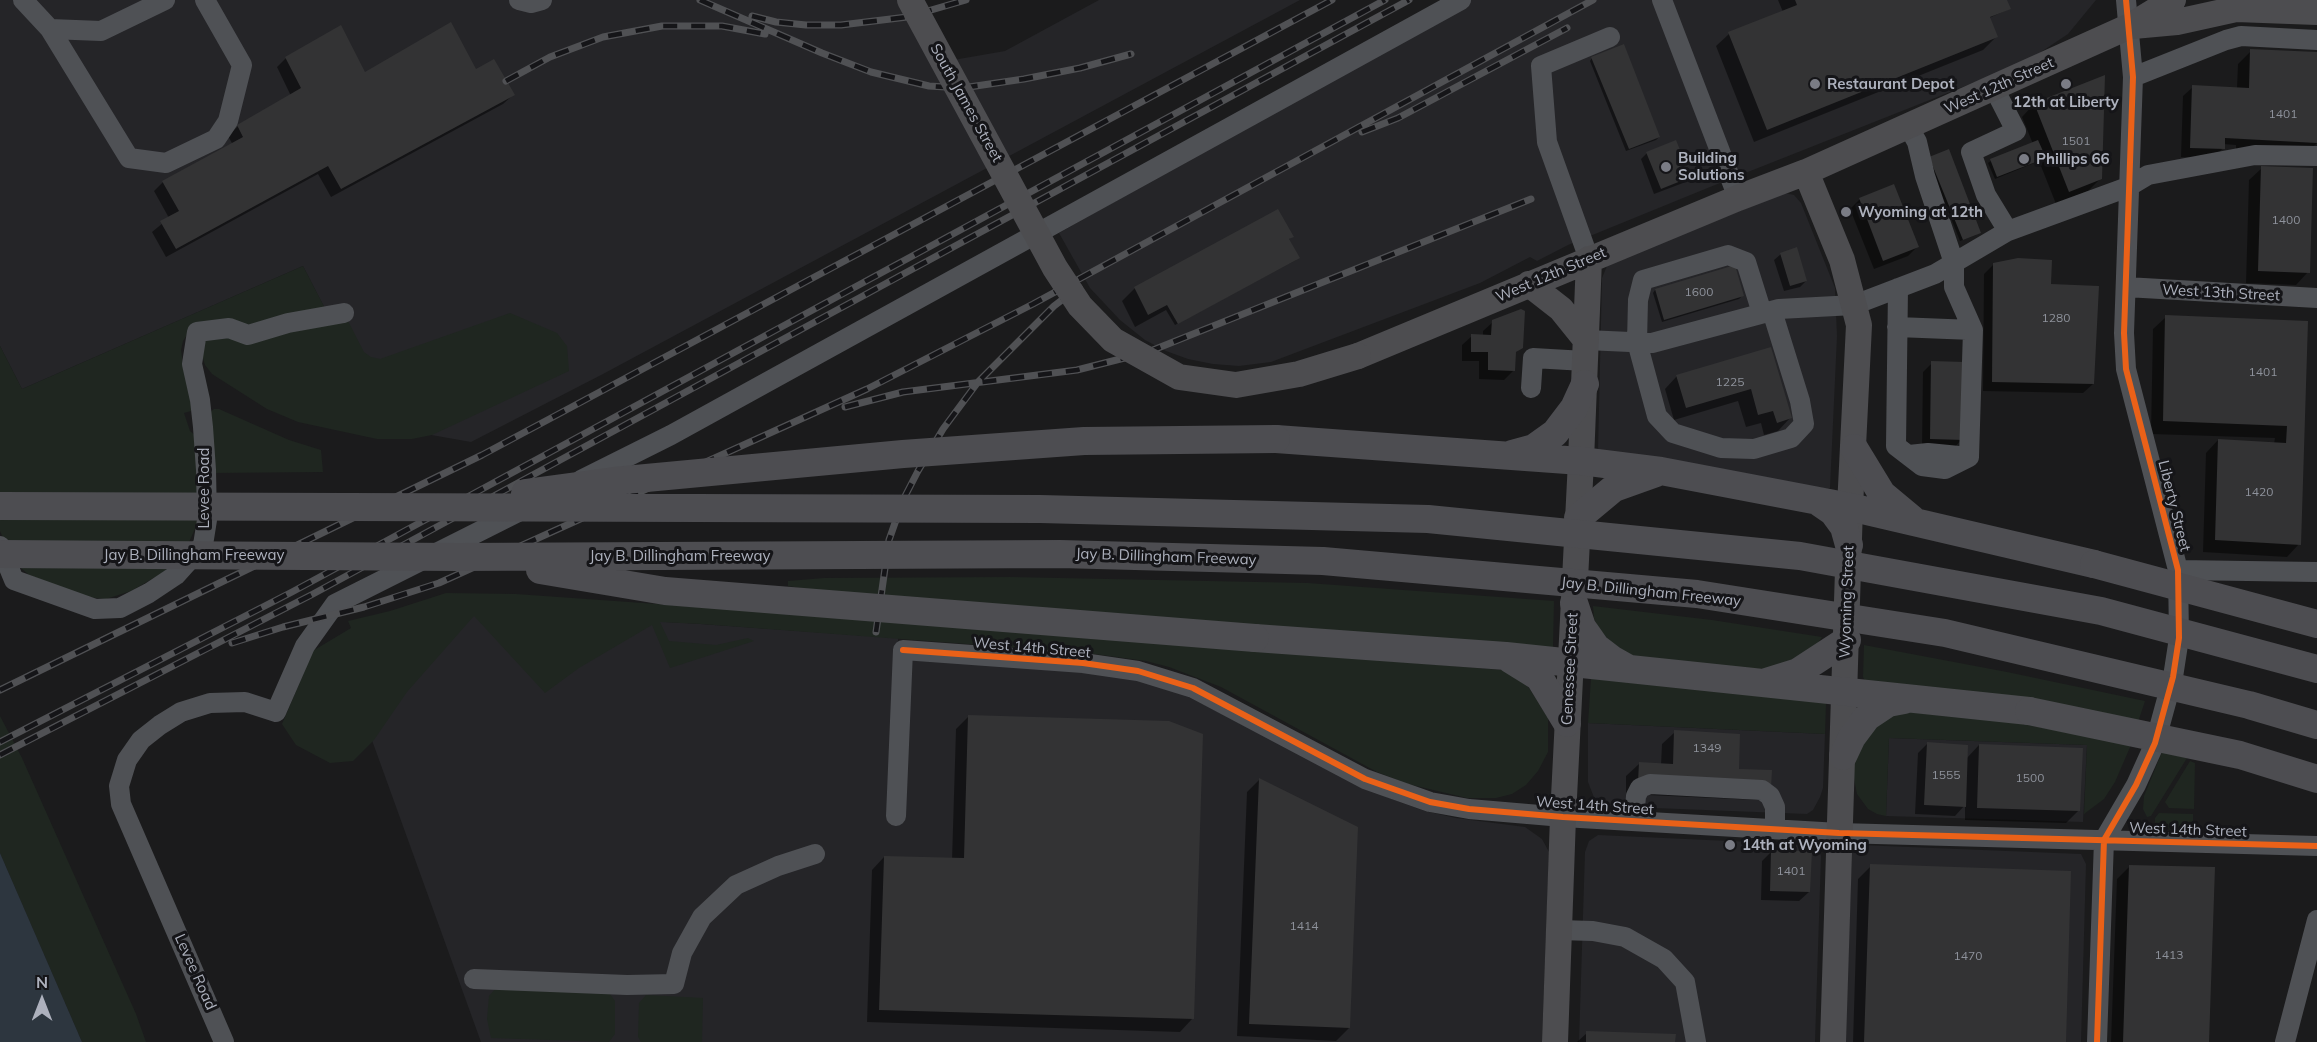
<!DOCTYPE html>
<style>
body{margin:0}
#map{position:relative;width:2317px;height:1042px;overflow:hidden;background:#1b1b1c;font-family:Mulish,sans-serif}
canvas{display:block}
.north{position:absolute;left:12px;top:970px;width:60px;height:60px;-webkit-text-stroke:4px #151518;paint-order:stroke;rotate:0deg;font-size:16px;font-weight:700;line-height:24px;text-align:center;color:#adb1bd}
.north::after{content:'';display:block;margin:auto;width:21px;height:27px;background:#adb1bd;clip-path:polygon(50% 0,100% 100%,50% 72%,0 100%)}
</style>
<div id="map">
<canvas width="2317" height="1042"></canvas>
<div class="north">N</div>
</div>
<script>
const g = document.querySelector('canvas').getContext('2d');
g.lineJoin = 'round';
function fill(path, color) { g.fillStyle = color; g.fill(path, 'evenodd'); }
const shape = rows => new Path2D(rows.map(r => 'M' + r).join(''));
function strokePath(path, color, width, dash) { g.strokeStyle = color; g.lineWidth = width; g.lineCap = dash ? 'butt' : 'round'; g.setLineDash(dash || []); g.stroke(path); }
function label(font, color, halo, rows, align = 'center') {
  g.font = font + ' Mulish,sans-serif'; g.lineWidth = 6; g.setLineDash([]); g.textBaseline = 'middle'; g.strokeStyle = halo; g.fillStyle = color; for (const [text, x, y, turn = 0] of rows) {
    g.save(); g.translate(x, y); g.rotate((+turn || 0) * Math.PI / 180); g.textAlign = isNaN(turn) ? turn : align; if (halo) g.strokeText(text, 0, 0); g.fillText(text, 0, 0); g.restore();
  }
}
const built = shape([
 [0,0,901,0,936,63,1005,51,1099,0,1300,0,603,374,471,442,386,427,303,266,22,389,0,346],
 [1469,0,2096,0,2068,34,2041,52,2013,67,1710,187,1568,245,1537,261,1530,257,1480,283,1271,362,1239,366,1213,364,1188,359,1166,351,1145,340,1120,320,1090,288,1059,233],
 [1785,193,1794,195,1801,203,1835,288,1837,336,1830,488,1828,489,1598,451,1602,278,1607,266,1614,260],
 [476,611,701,624,898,638,898,659,1074,671,1126,678,1157,685,1183,694,1365,788,1397,801,1425,811,1456,818,1525,827,1542,839,1549,852,1542,1042,481,1042,369,732],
 [1588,723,1825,734,1823,788,1820,797,1813,810,1807,814,1603,806,1595,800,1588,782],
 [1889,738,2087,745,2083,822,1886,816],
 [1598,835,1817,845,1821,856,1815,1042,1579,1042,1585,852,1589,841],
 [1860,845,2081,854,2086,864,2081,1042,1845,1042,1852,851,1854,847]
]);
const green = shape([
 [303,266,331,320,346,317,364,352,371,357,380,359,510,313,557,333,567,346,569,371,432,435,412,439,377,439,298,422,267,409,212,374,205,365,201,352,189,332,183,341,181,350,184,371,195,401,191,411,184,413,190,431,197,437,200,497,197,524,186,549,173,564,164,572,131,591,106,599,85,597,29,575,14,562,0,531,0,346,22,389],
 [214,409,219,409,289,440,321,450,323,472,212,473,209,413],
 [1010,577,1308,583,1554,601,1553,648,819,591,788,586,788,581,824,578],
 [446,593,516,594,784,613,1503,670,1524,680,1548,718,1548,752,1538,771,1526,785,1512,794,1496,798,1467,798,1408,784,1377,772,1221,687,1169,667,1146,661,1087,653,701,624,660,622,669,641,716,645,748,638,754,641,670,668,652,625,579,668,545,693,474,616,407,692,374,740,353,761,330,763,296,745,282,724,306,668,306,655,351,628,348,621,390,611],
 [1593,606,1712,620,1822,637,1812,652,1778,670,1642,661,1619,651,1598,628,1594,618],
 [1864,645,2007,672,2145,701,2138,722,1866,683,1863,677],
 [1591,678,1826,703,1825,734,1588,723],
 [1904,710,2018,723,2131,745,2115,782,2104,799,2084,814,2087,745,1889,738,1886,816,1877,814,1868,809,1857,794,1853,774,1854,762,1874,725],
 [0,716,22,758,136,1014,146,1042,82,1042,0,853],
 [2162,752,2187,758,2151,816,2147,817,2143,809,2144,796],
 [2190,761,2195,763,2194,809,2169,808,2165,802],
 [2159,813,2193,814,2193,830,2165,828,2155,825,2155,818],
 [495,989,610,994,615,1001,615,1034,609,1042,491,1038,487,1019,489,996],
 [646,995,703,998,702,1042,641,1042,638,1037,639,1003]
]);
const water = shape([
 [0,853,20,899,82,1042,0,1042]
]);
const shadow = shape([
 [1778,0,2006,0,2009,9,1989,18,1996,37,1983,50,1754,142,1716,46,1729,34,1783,12],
 [2251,51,2317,54,2317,143,2305,155,2236,152,2236,145,2223,144,2223,148,2214,158,2181,157,2183,96,2193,87,2237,88,2238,64],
 [286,58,364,74,475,71,513,95,503,104,331,197,318,174,166,257,152,232,169,218,154,191,163,182,233,145,228,136,238,126,291,96,277,67],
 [1592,58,1659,137,1656,140,1626,151,1590,61],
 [2034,104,2101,178,2088,191,2056,204,2039,161,1995,179,1988,163,1991,161,2033,144,2022,117],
 [1647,153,1689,177,1683,183,1654,194,1641,159],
 [1930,158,1979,232,1976,235,1960,241,1928,160],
 [2262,168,2308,272,2296,285,2246,283,2249,180],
 [1860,199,1918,246,1908,256,1874,269,1850,209],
 [1292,237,1288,240,1296,260,1175,325,1166,310,1135,327,1122,301,1135,288],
 [1781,254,1806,281,1800,287,1784,291,1774,260],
 [1994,264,2049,286,2093,384,2083,393,1983,391,1984,274],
 [1655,290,1742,296,1739,299,1662,322,1653,293],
 [2166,317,2307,322,2299,544,2287,557,2203,552,2206,453,2218,440,2274,444,2275,438,2151,434,2153,329],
 [1493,322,1521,347,1514,354,1513,371,1504,380,1479,379,1479,361,1462,361,1462,345,1472,336,1483,336,1483,331],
 [1770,349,1790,418,1778,431,1764,435,1761,423,1746,427,1738,401,1674,420,1665,389,1677,376],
 [1932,363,1962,439,1953,449,1922,448,1923,372],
 [969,716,1192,1019,1180,1032,867,1022,872,870,884,857,952,860,956,729],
 [1675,732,1737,770,1770,787,1757,800,1626,794,1626,776,1639,764,1661,765,1662,744],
 [1927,744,1966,759,1979,745,2079,810,2066,823,1965,820,1965,805,1955,816,1915,814,1918,753],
 [1259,780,1349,1028,1336,1041,1237,1036,1247,792],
 [1772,851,1809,892,1799,901,1761,900,1762,861],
 [1871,866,2064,1042,1853,1042,1858,879],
 [2130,866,2207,1042,2111,1042,2117,879],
 [1587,1033,1674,1042,1577,1042]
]);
const building = shape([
 [1795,0,2007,0,2011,9,1990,17,1998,37,1767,130,1728,32,1797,5],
 [451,22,476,69,494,59,515,95,341,189,328,166,176,249,160,221,179,211,162,181,243,137,237,125,301,88,285,57,341,25,365,72],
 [1624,44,1660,137,1629,149,1591,57],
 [2250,49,2317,52,2317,143,2225,138,2225,149,2190,148,2192,85,2249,88],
 [2105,75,2102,179,2069,192,2034,103],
 [1676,140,1691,177,1661,189,1646,152],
 [2038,140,2046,158,1997,177,1990,159],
 [1949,149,1981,233,1963,240,1929,157],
 [2261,166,2313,168,2310,273,2258,271],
 [1894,184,1919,247,1883,261,1859,198],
 [1278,209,1294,237,1289,239,1300,258,1178,324,1167,305,1148,315,1134,287],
 [1797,247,1807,281,1790,286,1780,253],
 [2018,258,2052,260,2051,284,2099,286,2094,384,1992,382,1993,263],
 [1735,265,1744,296,1664,320,1655,289],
 [1521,309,1525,311,1523,348,1516,352,1515,371,1488,370,1488,352,1471,352,1471,334,1491,335,1492,320],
 [2165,315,2308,321,2301,545,2215,540,2218,439,2286,443,2287,426,2163,421],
 [1771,347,1792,418,1777,423,1773,411,1758,415,1751,389,1686,408,1676,375],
 [1931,361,1965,362,1964,440,1930,439],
 [968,715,1169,721,1203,734,1194,1019,879,1010,884,856,964,858],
 [1674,730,1740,734,1739,769,1772,770,1771,788,1638,782,1639,762,1673,764],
 [1927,742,1968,745,1966,807,1924,805],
 [1979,744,2083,748,2080,811,1977,808],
 [1259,778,1358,827,1350,1028,1249,1024],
 [1771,850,1812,851,1810,892,1770,891],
 [1870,864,2071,871,2066,1042,1864,1042],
 [2129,865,2215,867,2209,1042,2123,1042],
 [1586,1031,1676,1034,1675,1042,1586,1042]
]);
const minor = shape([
 [23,0,50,29,101,31,165,0],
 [519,0,531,3,542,0],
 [1662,0,1738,198],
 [50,29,129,158,166,163,216,139,228,121,242,65,205,0],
 [2133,77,2226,40,2241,36,2317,40],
 [1994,88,2016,131,1971,152,1986,195,2008,231],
 [1589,259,1547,142,1541,66,1610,37],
 [2126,287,2317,298],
 [1898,288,1896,446,1922,466,1945,469,1969,457,1973,330,1954,287,1954,263,1925,176,1917,142,1908,126],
 [1762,313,1746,262,1728,255,1643,280,1638,300,1637,342,1657,416,1673,433,1721,448,1754,449,1791,438,1804,424,1800,401,1772,311],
 [1897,327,1973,330],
 [1586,340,1652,343,1779,309,1854,305,1935,274,2008,231,2128,187,2148,175,2255,155,2317,156],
 [1531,388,1533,358,1585,361],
 [1909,455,1928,453,1969,457],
 [581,480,671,435,1461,0],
 [0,546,14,580,95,609,120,608,149,593,176,575,203,545,207,520,206,470,203,427,200,400,192,364,197,332,229,328,248,335,288,323,344,313],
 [2178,570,2317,572],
 [896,816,903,650,1083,663,1138,671,1193,688,1365,779,1430,802,1469,809,1563,817,1839,833,2317,846],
 [1634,821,1636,796,1640,788,1650,784,1762,790,1770,796,1775,807,1775,829],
 [1559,930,1593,931,1625,937,1664,959,1685,982,1696,1042],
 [474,979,627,985,674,984,682,953,702,917,736,885,778,866,815,854],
 [224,1042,121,804,119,786,127,760,141,740,160,725,181,712,210,703,245,702,276,712,305,646,335,604,520,511],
 [2097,1042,2104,840,2136,785,2155,743,2173,677,2179,638,2178,570,2126,369,2124,333,2133,77,2126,0],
 [2285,1042,2317,920]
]);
const major = shape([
 [2133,26,2177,22,2236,9,2317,12],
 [1806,172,1842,260,1859,325,1850,507,1833,1042],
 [1529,284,1561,309,1586,340],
 [1358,356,1738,198,1806,172,2130,26,2173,0],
 [1555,1042,1563,817,1581,461,1589,259]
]);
const highway = shape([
 [1276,439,1581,461,1661,471,1850,507,2094,564],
 [1854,448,1882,494,1912,519],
 [1512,454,1534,448,1555,433,1574,408,1585,384],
 [1817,501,1833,512,1844,527,1849,545],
 [1578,518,1614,488,1656,473],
 [1574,603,1582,627,1596,647,1613,660,1629,669],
 [1255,638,1506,656,2029,711],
 [1510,659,1539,677,1567,723],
 [1769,681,1798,672,1847,640],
 [1843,756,1852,737,1867,717,1888,703,1904,700]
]);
const rail = shape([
 [700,0,822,53,871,72,929,86,962,88,1024,79,1080,68,1131,54],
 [752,16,776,22,806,25,841,25,907,17,966,0],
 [506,81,550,57,603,37,662,26,722,26,765,34],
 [1362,132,1398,118,1567,28],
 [845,407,903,392,1077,370,1148,352,1531,199],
 [876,632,889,540,903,500,918,471,943,429,978,382,1054,306,1079,287],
 [232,643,283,627,364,607,439,583,867,389,1033,304,1593,0],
 [0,690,482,455,1332,0],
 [0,742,292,592,1385,0],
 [0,755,313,594,1409,0]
]);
const majorBridge = shape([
 [910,0,1055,268,1080,306,1113,340,1179,377,1236,385,1299,374,1358,356]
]);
const highwayBridge = shape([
 [525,493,614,481,903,454,1084,441,1276,439],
 [0,506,1040,509,1428,519,1800,556,2101,611,2317,669],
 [0,554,458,557,1060,554,1323,561,1697,594,1945,633,2249,705,2317,725],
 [2094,564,2317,624],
 [540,570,665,591,1255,638],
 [2029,711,2240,755,2317,779]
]);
const cycleway = shape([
 [903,650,1083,663,1138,671,1193,688,1365,779,1430,802,1469,809,1563,817,1839,833,2317,846],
 [2097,1042,2104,840,2136,785,2155,743,2173,677,2179,638,2178,570,2126,369,2124,333,2133,77,2126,0]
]);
const markers = [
 [1815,84,6,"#7a7c85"],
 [2066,84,6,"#7a7c85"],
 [2024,159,6,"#7a7c85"],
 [1666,167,6,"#7a7c85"],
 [1846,212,6,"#7a7c85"],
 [1730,845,6,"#7a7c85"]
];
const numberNames = [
 ["1401",2283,114],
 ["1501",2076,141],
 ["1400",2286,220],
 ["1600",1699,292],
 ["1280",2056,318],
 ["1401",2263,372],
 ["1225",1730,382],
 ["1420",2259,492],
 ["1349",1707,748],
 ["1555",1946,775],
 ["1500",2030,778],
 ["1401",1791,871],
 ["1414",1304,926],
 ["1413",2169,955],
 ["1470",1968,956]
];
const poiNames = [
 ["Restaurant Depot",1827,84],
 ["12th at Liberty",2066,102,"center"],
 ["Building",1678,158],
 ["Solutions",1678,175],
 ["Phillips 66",2036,159],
 ["Wyoming at 12th",1858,212],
 ["14th at Wyoming",1742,845]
];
const streetNames = [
 ["West 12th Street",1999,86,-24],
 ["South James Street",966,103,61],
 ["West 12th Street",1551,275,-23],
 ["West 13th Street",2221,293,3],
 ["Levee Road",204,488,-90],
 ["Liberty Street",2174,506,76],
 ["Jay B. Dillingham Freeway",194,555],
 ["Jay B. Dillingham Freeway",680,556],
 ["Jay B. Dillingham Freeway",1166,557,2],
 ["Jay B. Dillingham Freeway",1651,592,6],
 ["Wyoming Street",1847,602,-88],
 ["West 14th Street",1032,648,5],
 ["Genessee Street",1570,669,-87],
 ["West 14th Street",1595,806,4],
 ["West 14th Street",2188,830,2],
 ["Levee Road",195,972,66]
];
fill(built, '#252528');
fill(green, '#1f2620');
fill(water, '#2d363f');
fill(shadow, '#0007');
fill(building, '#333334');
strokePath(minor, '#4f5155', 20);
strokePath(major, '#4d4d50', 26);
strokePath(highway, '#4d4d51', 28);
strokePath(rail, '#505154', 7);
strokePath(rail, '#151518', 4.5, [14]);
strokePath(majorBridge, '#4d4d50', 26);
strokePath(highwayBridge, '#4d4d51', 28);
strokePath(cycleway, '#ea6118', 6);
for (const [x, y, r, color] of markers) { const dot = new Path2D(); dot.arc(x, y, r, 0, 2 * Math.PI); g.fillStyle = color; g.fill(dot); strokePath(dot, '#151518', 2); }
label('12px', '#8e929b', null, numberNames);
label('bold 15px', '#adb1bd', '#151518', poiNames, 'left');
label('15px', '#adb1bd', '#151518', streetNames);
</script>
